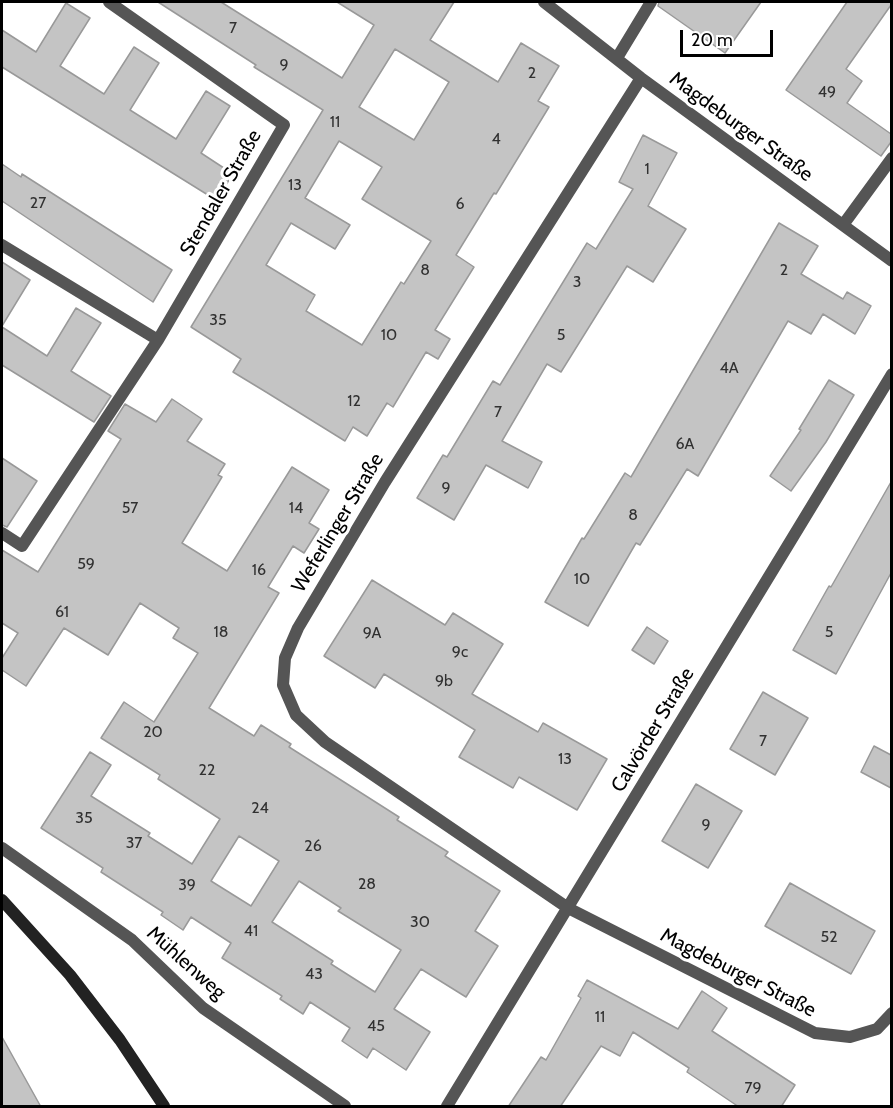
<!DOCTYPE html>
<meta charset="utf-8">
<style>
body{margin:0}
#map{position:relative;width:893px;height:1108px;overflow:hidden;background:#fff;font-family:Cabin,sans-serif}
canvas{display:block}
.frame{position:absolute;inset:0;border:3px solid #000;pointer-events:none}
.scale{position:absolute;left:680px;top:30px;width:93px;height:27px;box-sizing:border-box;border:3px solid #000;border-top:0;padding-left:8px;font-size:18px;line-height:21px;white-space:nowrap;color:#000;-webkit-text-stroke:4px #fff;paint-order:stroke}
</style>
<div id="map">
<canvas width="893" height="1108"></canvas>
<div class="frame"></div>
<div class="scale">20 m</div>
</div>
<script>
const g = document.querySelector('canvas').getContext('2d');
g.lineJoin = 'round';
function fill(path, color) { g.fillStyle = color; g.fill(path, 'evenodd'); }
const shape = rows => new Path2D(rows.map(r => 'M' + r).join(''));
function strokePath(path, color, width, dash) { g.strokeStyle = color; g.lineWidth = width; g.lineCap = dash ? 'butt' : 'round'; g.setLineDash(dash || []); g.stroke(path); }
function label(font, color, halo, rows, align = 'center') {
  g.font = font + ' Cabin,sans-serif'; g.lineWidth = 6; g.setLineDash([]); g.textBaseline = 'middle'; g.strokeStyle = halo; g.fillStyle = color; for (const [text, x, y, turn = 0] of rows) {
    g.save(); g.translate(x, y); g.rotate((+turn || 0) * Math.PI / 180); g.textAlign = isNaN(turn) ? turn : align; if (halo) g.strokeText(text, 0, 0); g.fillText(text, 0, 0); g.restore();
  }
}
const building = shape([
 [158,2,221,2,342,78,374,25,337,2,454,2,430,40,498,82,521,43,559,66,538,101,549,107,496,194,494,193,456,255,474,267,435,330,450,339,438,359,426,352,393,407,387,403,367,436,353,427,345,441,266,392,233,372,241,359,191,327,323,110,254,67,256,65,158,2],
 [395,49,449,82,414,140,359,107,395,49],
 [339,141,382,167,362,199,431,241,404,284,401,282,362,345,306,311,315,295,266,265,291,223,335,249,350,225,305,198,339,141],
 [659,2,761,2,725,53,658,6,659,2],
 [847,2,891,2,891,5,846,69,862,81,847,103,891,134,891,142,881,156,786,90,847,2],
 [66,3,90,18,60,66,104,94,134,47,159,63,130,110,176,139,206,91,230,106,201,153,233,174,216,200,2,67,2,30,36,52,66,3],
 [643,135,677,153,648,206,686,229,653,282,627,266,561,372,547,364,502,441,542,462,528,488,486,465,454,520,417,498,443,455,447,457,493,381,500,385,587,243,596,249,633,189,619,182,643,135],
 [2,164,21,177,22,174,172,270,153,302,2,201,2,164],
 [779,223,818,246,801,274,843,299,847,292,871,306,855,334,823,314,811,334,788,321,698,476,687,469,640,545,636,543,588,626,545,602,582,538,584,539,625,473,631,477,779,223],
 [2,262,30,280,2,326,2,262],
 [76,308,101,323,71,371,111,396,94,422,2,365,2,327,47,356,76,308],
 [829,380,854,395,826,442,791,491,770,476,801,430,799,429,829,380],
 [172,399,202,419,187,441,225,464,218,475,222,477,182,543,227,571,292,467,329,490,309,523,319,529,304,553,293,546,268,587,279,593,209,708,254,736,261,725,291,744,289,747,399,817,397,820,448,852,445,856,500,891,475,931,498,946,466,997,421,969,394,1009,430,1032,406,1070,373,1048,367,1058,342,1041,350,1028,310,1002,303,1014,280,999,282,996,222,958,231,943,191,917,183,930,161,915,163,912,101,872,103,868,41,828,90,752,111,765,91,796,150,833,148,836,192,864,220,819,158,779,160,775,101,738,124,702,154,722,198,653,173,638,179,628,140,603,108,655,64,628,26,686,2,670,2,658,18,633,2,623,2,550,38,572,121,439,108,431,125,404,156,422,172,399],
 [239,836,279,861,251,906,211,881,239,836],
 [299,881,341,908,338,911,401,950,375,992,331,964,333,961,272,922,299,881],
 [2,458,37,481,7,527,2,525,2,458],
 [891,482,891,573,836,674,793,650,829,586,831,587,891,482],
 [372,580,445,625,453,613,503,644,472,694,538,732,543,723,607,759,577,810,519,777,513,788,459,757,475,730,384,674,375,688,324,656,372,580],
 [647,627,668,641,654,664,632,650,647,627],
 [763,692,808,718,775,775,730,749,763,692],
 [874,746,891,755,891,788,861,772,874,746],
 [696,784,742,811,708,868,662,841,696,784],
 [790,883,875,931,851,974,765,926,790,883],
 [587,980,678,1029,702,991,727,1008,712,1031,795,1085,781,1107,739,1107,687,1072,689,1068,633,1032,620,1056,601,1046,560,1107,508,1107,541,1057,546,1060,581,998,578,996,587,980],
 [2,1037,41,1107,2,1107,2,1037]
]);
const street = shape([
 [544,2,641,78,892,261],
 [617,58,651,2],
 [641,78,385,482,298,628,285,658,283,685,296,715,325,742,568,908,815,1033,850,1037,877,1029,892,1013],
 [843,225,892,158],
 [2,245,158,340],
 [2,533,22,546,158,340,284,125,109,2],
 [2,848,132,940,203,1008,345,1106],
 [447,1106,892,374]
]);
const secondary = shape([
 [2,900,70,975,120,1040,164,1106]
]);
const numberNames = [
 ["7",233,28],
 ["9",284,65],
 ["2",532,73],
 ["49",827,92],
 ["11",335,122],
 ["4",496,139],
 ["1",647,169],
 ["13",295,185],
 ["27",38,203],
 ["6",460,204],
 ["8",425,270],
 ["2",784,270],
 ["3",577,282],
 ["35",218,320],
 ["10",389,335],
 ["5",561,335],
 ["4A",729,368],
 ["12",354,401],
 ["7",498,412],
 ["6A",685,444],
 ["9",446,488],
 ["57",130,508],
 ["14",296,508],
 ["8",633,515],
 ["59",86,564],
 ["16",259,570],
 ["10",582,579],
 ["61",62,612],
 ["18",221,632],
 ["5",829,632],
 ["9A",372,633],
 ["9c",460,652],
 ["9b",444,681],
 ["20",153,732],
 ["7",763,741],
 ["13",565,759],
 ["22",207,770],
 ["24",260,808],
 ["35",84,818],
 ["9",706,825],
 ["37",134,843],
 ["26",313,846],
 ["28",367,884],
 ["39",187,885],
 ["30",420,922],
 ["41",251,931],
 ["52",829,937],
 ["43",314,974],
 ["11",600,1017],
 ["45",376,1026],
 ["79",753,1088]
];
const streetNames = [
 ["Magdeburger Straße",741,127,36],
 ["Stendaler Straße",221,193,-60],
 ["Weferlinger Straße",338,523,-59],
 ["Calvörder Straße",653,730,-59],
 ["Mühlenweg",186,963,42],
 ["Magdeburger Straße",738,973,27]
];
fill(building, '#c4c4c4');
strokePath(building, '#999', 1.5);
strokePath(street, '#555', 12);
strokePath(secondary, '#222', 12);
label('16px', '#313131', null, numberNames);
label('20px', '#000', '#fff', streetNames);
</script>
